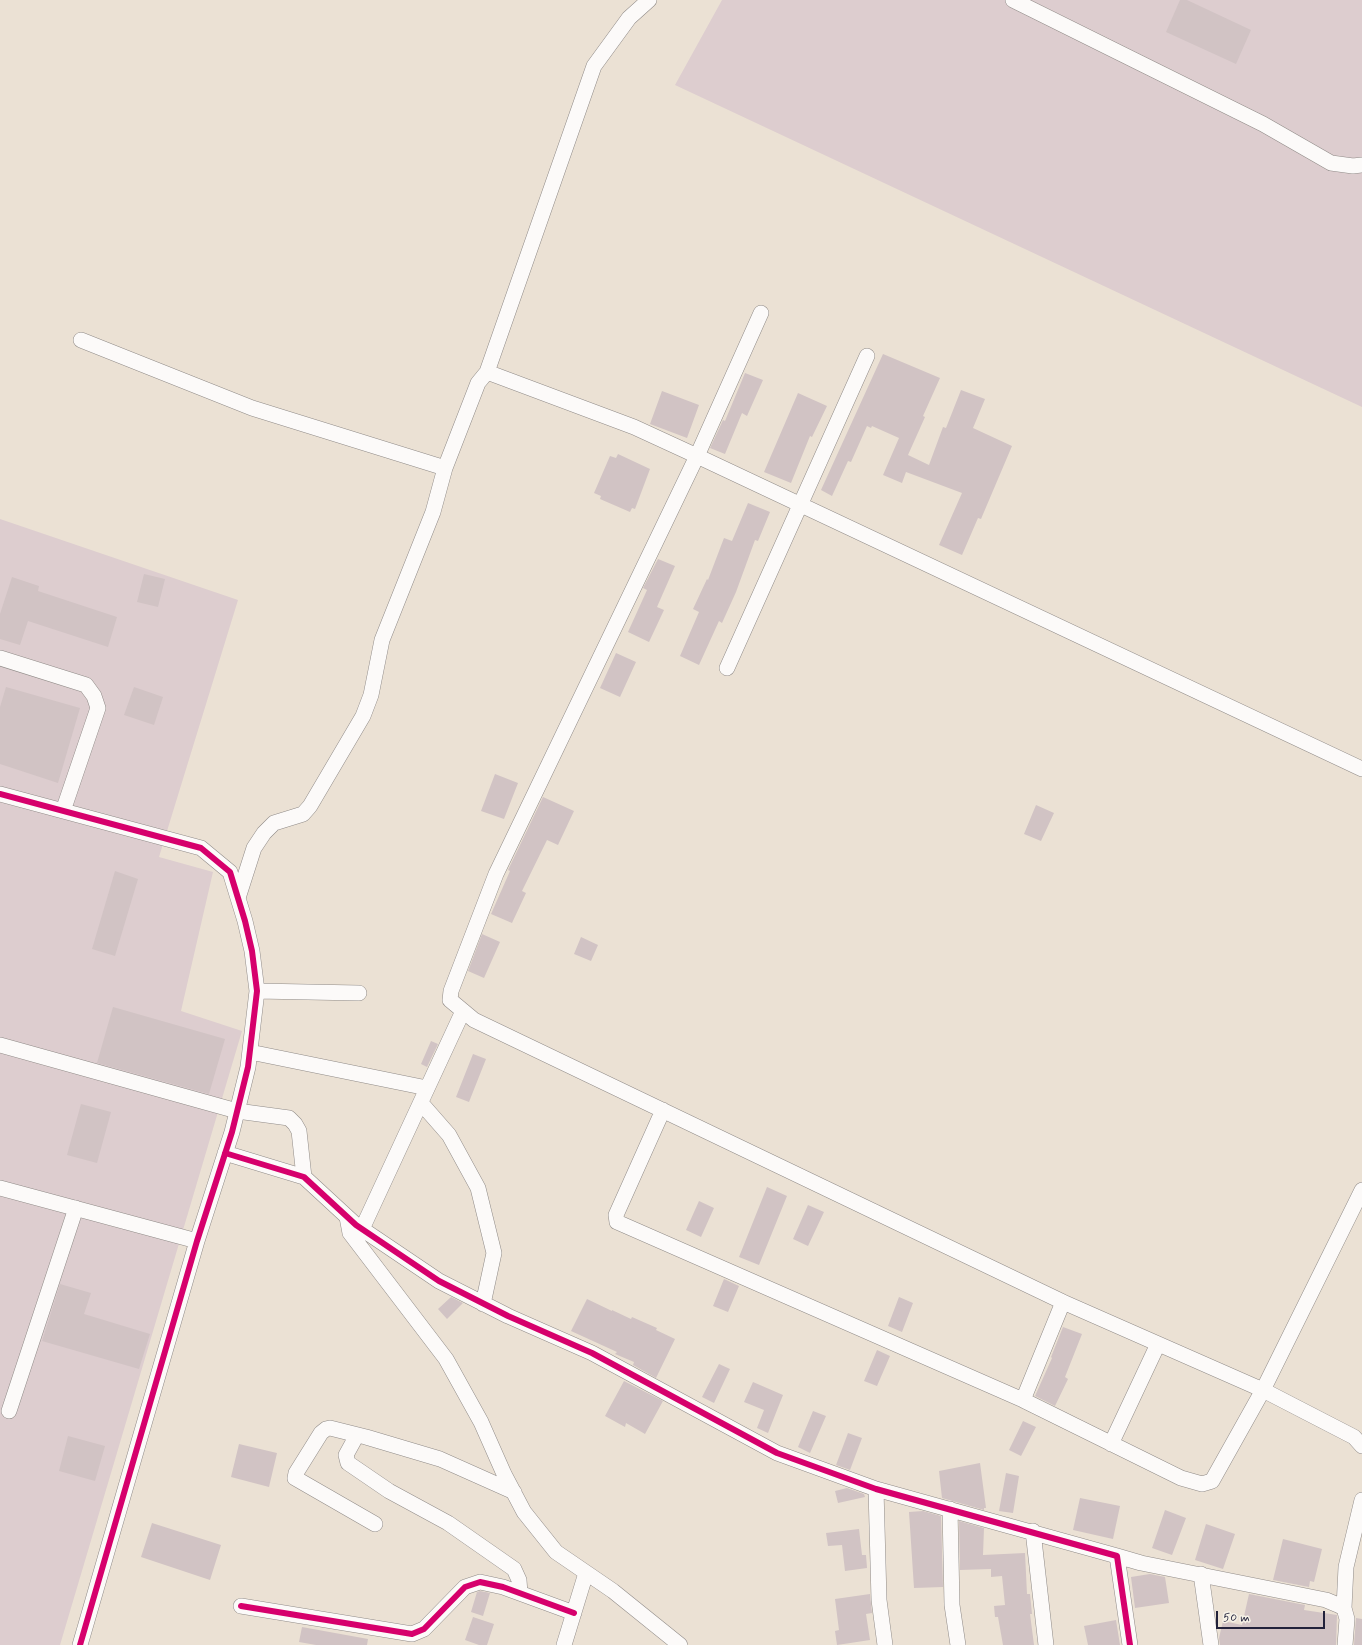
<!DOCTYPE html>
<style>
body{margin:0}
#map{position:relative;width:1362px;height:1645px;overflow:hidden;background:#ebe1d4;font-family:Mynerve,sans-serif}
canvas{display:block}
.scale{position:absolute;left:1216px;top:1611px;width:109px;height:18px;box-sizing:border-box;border:2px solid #22223b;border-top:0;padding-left:5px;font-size:12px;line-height:14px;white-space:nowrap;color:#22223b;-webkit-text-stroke:3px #f7f3e8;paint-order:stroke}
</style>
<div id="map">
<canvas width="1362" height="1645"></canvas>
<div class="scale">50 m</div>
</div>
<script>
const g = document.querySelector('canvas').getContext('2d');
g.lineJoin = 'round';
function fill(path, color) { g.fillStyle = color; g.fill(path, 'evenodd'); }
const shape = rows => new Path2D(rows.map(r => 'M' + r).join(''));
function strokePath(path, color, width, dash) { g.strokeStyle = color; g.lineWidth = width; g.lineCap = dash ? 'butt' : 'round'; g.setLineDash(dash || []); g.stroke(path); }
const industrial = shape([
 [722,0,1362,0,1362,407,675,85],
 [0,519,238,600,159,857,213,872,181,1011,242,1031,60,1645,0,1645]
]);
const building = shape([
 [1180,0,1187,0,1251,30,1236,64,1166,32],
 [883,354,940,378,923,416,925,417,908,455,929,465,943,427,946,428,961,390,985,399,973,428,1012,446,981,519,978,518,962,555,939,545,962,493,906,472,902,483,883,475,899,438,872,426,871,428,867,426,851,462,848,461,832,496,821,490],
 [745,373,763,380,747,416,742,413,725,454,710,448,723,420,725,421],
 [662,391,699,405,687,438,650,424],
 [798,393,827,406,812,437,810,436,791,483,764,472],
 [618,454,650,469,635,509,632,508,630,512,600,499,601,496,594,493,610,456,616,458],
 [748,503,770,512,758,541,755,540,736,592,722,623,719,621,699,665,680,656,699,612,693,609,707,579,708,580,724,538,732,541],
 [658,559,675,566,657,607,664,610,649,642,628,632,647,590,643,588],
 [144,574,165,579,158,607,137,602],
 [12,577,39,586,38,591,117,617,108,647,28,621,20,645,0,639,0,614],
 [616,653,636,662,620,697,600,688],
 [6,687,80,708,58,783,0,764,0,707],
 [134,687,163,697,154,725,124,715],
 [495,774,518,783,504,819,481,811],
 [543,797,574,811,558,845,547,840,522,891,526,893,512,923,491,914,510,871,508,870],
 [1036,805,1054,813,1041,841,1024,834],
 [115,871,138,879,115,956,92,949],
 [482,934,500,942,484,978,468,971],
 [581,937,598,945,591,961,574,954],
 [113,1007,225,1039,209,1094,97,1063],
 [431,1041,438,1044,427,1067,421,1064],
 [473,1054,486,1059,469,1102,456,1097],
 [81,1104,111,1112,97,1163,67,1155],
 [767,1187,787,1196,759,1265,739,1257],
 [699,1201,714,1208,701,1237,686,1230],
 [808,1205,824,1212,808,1246,793,1239],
 [724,1279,739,1286,728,1312,713,1306],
 [60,1284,91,1293,84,1314,150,1334,139,1369,42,1341],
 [451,1297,463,1303,447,1319,438,1309],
 [899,1297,913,1303,902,1332,888,1326],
 [587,1299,612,1311,612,1310,631,1319,632,1317,657,1328,656,1330,675,1339,656,1378,633,1365,634,1362,615,1354,617,1352,571,1331],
 [1063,1327,1082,1334,1065,1377,1068,1379,1055,1406,1035,1396,1052,1358,1051,1357],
 [877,1350,890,1356,877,1386,864,1381],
 [719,1364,730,1369,714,1403,702,1397],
 [624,1381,663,1401,645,1434,626,1423,625,1427,605,1416],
 [753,1382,783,1395,768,1433,757,1428,764,1410,744,1402],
 [813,1411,826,1416,810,1453,798,1447],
 [1023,1421,1036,1427,1021,1456,1009,1450],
 [848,1433,862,1438,850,1470,836,1465],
 [68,1436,105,1446,95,1481,59,1471],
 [239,1444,277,1453,269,1487,231,1477],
 [980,1463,986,1508,984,1508,984,1510,942,1498,939,1471],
 [1006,1473,1019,1476,1013,1513,999,1511],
 [847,1488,864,1494,865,1497,838,1503,835,1491],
 [1080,1498,1120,1506,1113,1539,1073,1530],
 [1165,1510,1186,1518,1172,1555,1152,1548],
 [923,1511,941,1516,943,1587,914,1588,909,1512],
 [959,1521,984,1528,983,1555,1025,1553,1027,1594,1030,1594,1032,1614,1030,1614,1034,1645,1003,1645,998,1617,995,1617,994,1606,1005,1605,1002,1576,991,1577,991,1569,960,1570],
 [152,1523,221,1545,210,1580,141,1557],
 [1206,1524,1235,1534,1223,1569,1195,1560],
 [859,1529,862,1555,866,1555,867,1568,845,1571,842,1545,828,1546,826,1533],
 [1283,1539,1322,1549,1314,1582,1310,1581,1309,1587,1273,1580],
 [1150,1574,1165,1577,1169,1603,1135,1608,1131,1577],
 [480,1591,490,1593,483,1616,471,1612,477,1592],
 [870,1594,872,1613,866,1614,870,1640,837,1645,835,1631,839,1630,835,1599],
 [1249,1594,1305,1605,1304,1610,1337,1615,1336,1645,1220,1645,1219,1638,1223,1621,1242,1625],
 [473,1617,494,1624,487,1645,479,1645,465,1640],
 [1356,1618,1362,1619,1362,1645,1354,1645],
 [1116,1620,1120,1645,1088,1645,1084,1626],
 [302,1627,368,1639,367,1645,316,1645,299,1642]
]);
const minor = shape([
 [1013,0,1263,124,1331,163,1353,166,1362,165],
 [761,313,697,456,496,874,451,991,450,1000,474,1020,1063,1302,1263,1390,1354,1437,1362,1446],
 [81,340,252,408,445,468],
 [487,372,594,66,629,18,649,0],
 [0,658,86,685,94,696,98,708,63,811],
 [727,668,867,356],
 [0,794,201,848,230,872,245,921,252,951,257,991,248,1067,232,1132,197,1241,80,1645],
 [238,898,254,848,264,833,274,823,303,814,310,806,363,716,371,695,382,640,433,512,445,468,478,383,487,372,634,427,697,456,1362,769],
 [257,991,359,993],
 [0,1045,237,1111,289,1118,295,1124,299,1131,304,1177],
 [250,1052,427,1088],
 [421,1103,449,1135,478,1188,494,1253,483,1304],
 [663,1110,616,1215,617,1222,1023,1400,1181,1478,1202,1484,1212,1481,1263,1390,1362,1190],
 [225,1153,304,1177,356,1225,439,1281,508,1316,592,1353,777,1453,876,1489,1117,1556,1130,1645],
 [0,1188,197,1241],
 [347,1217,350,1233,446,1359,481,1422,504,1474,524,1512,556,1552,613,1591,680,1645],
 [362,1229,463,1011],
 [1023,1400,1063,1302],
 [9,1411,76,1208],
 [357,1435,346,1455,348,1463,389,1491,448,1523,514,1569,519,1580,520,1593],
 [1111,1444,1158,1344],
 [876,1489,879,1600,885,1645],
 [950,1509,952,1605,958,1645],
 [375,1524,295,1478,296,1473,321,1433,326,1429,330,1428,366,1437,440,1459,514,1492],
 [1033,1531,1046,1645],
 [1117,1556,1141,1563,1326,1600,1338,1605,1344,1608,1347,1619,1345,1645],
 [1201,1574,1211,1645],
 [241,1606,412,1634,424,1629,465,1587,480,1582,503,1587,574,1613],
 [1344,1608,1346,1567,1362,1500],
 [564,1645,586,1573]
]);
const cycleway = shape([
 [0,794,201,848,230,872,245,921,252,951,257,991,248,1067,232,1132,197,1241,80,1645],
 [225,1153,304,1177,356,1225,439,1281,508,1316,592,1353,777,1453,876,1489,1117,1556,1130,1645],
 [241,1606,412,1634,424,1629,465,1587,480,1582,503,1587,574,1613]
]);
fill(industrial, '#ddcdcf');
fill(building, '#d1c3c4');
strokePath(minor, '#908b88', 16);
strokePath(minor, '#fcfaf9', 15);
strokePath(cycleway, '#d6006c', 6);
</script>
